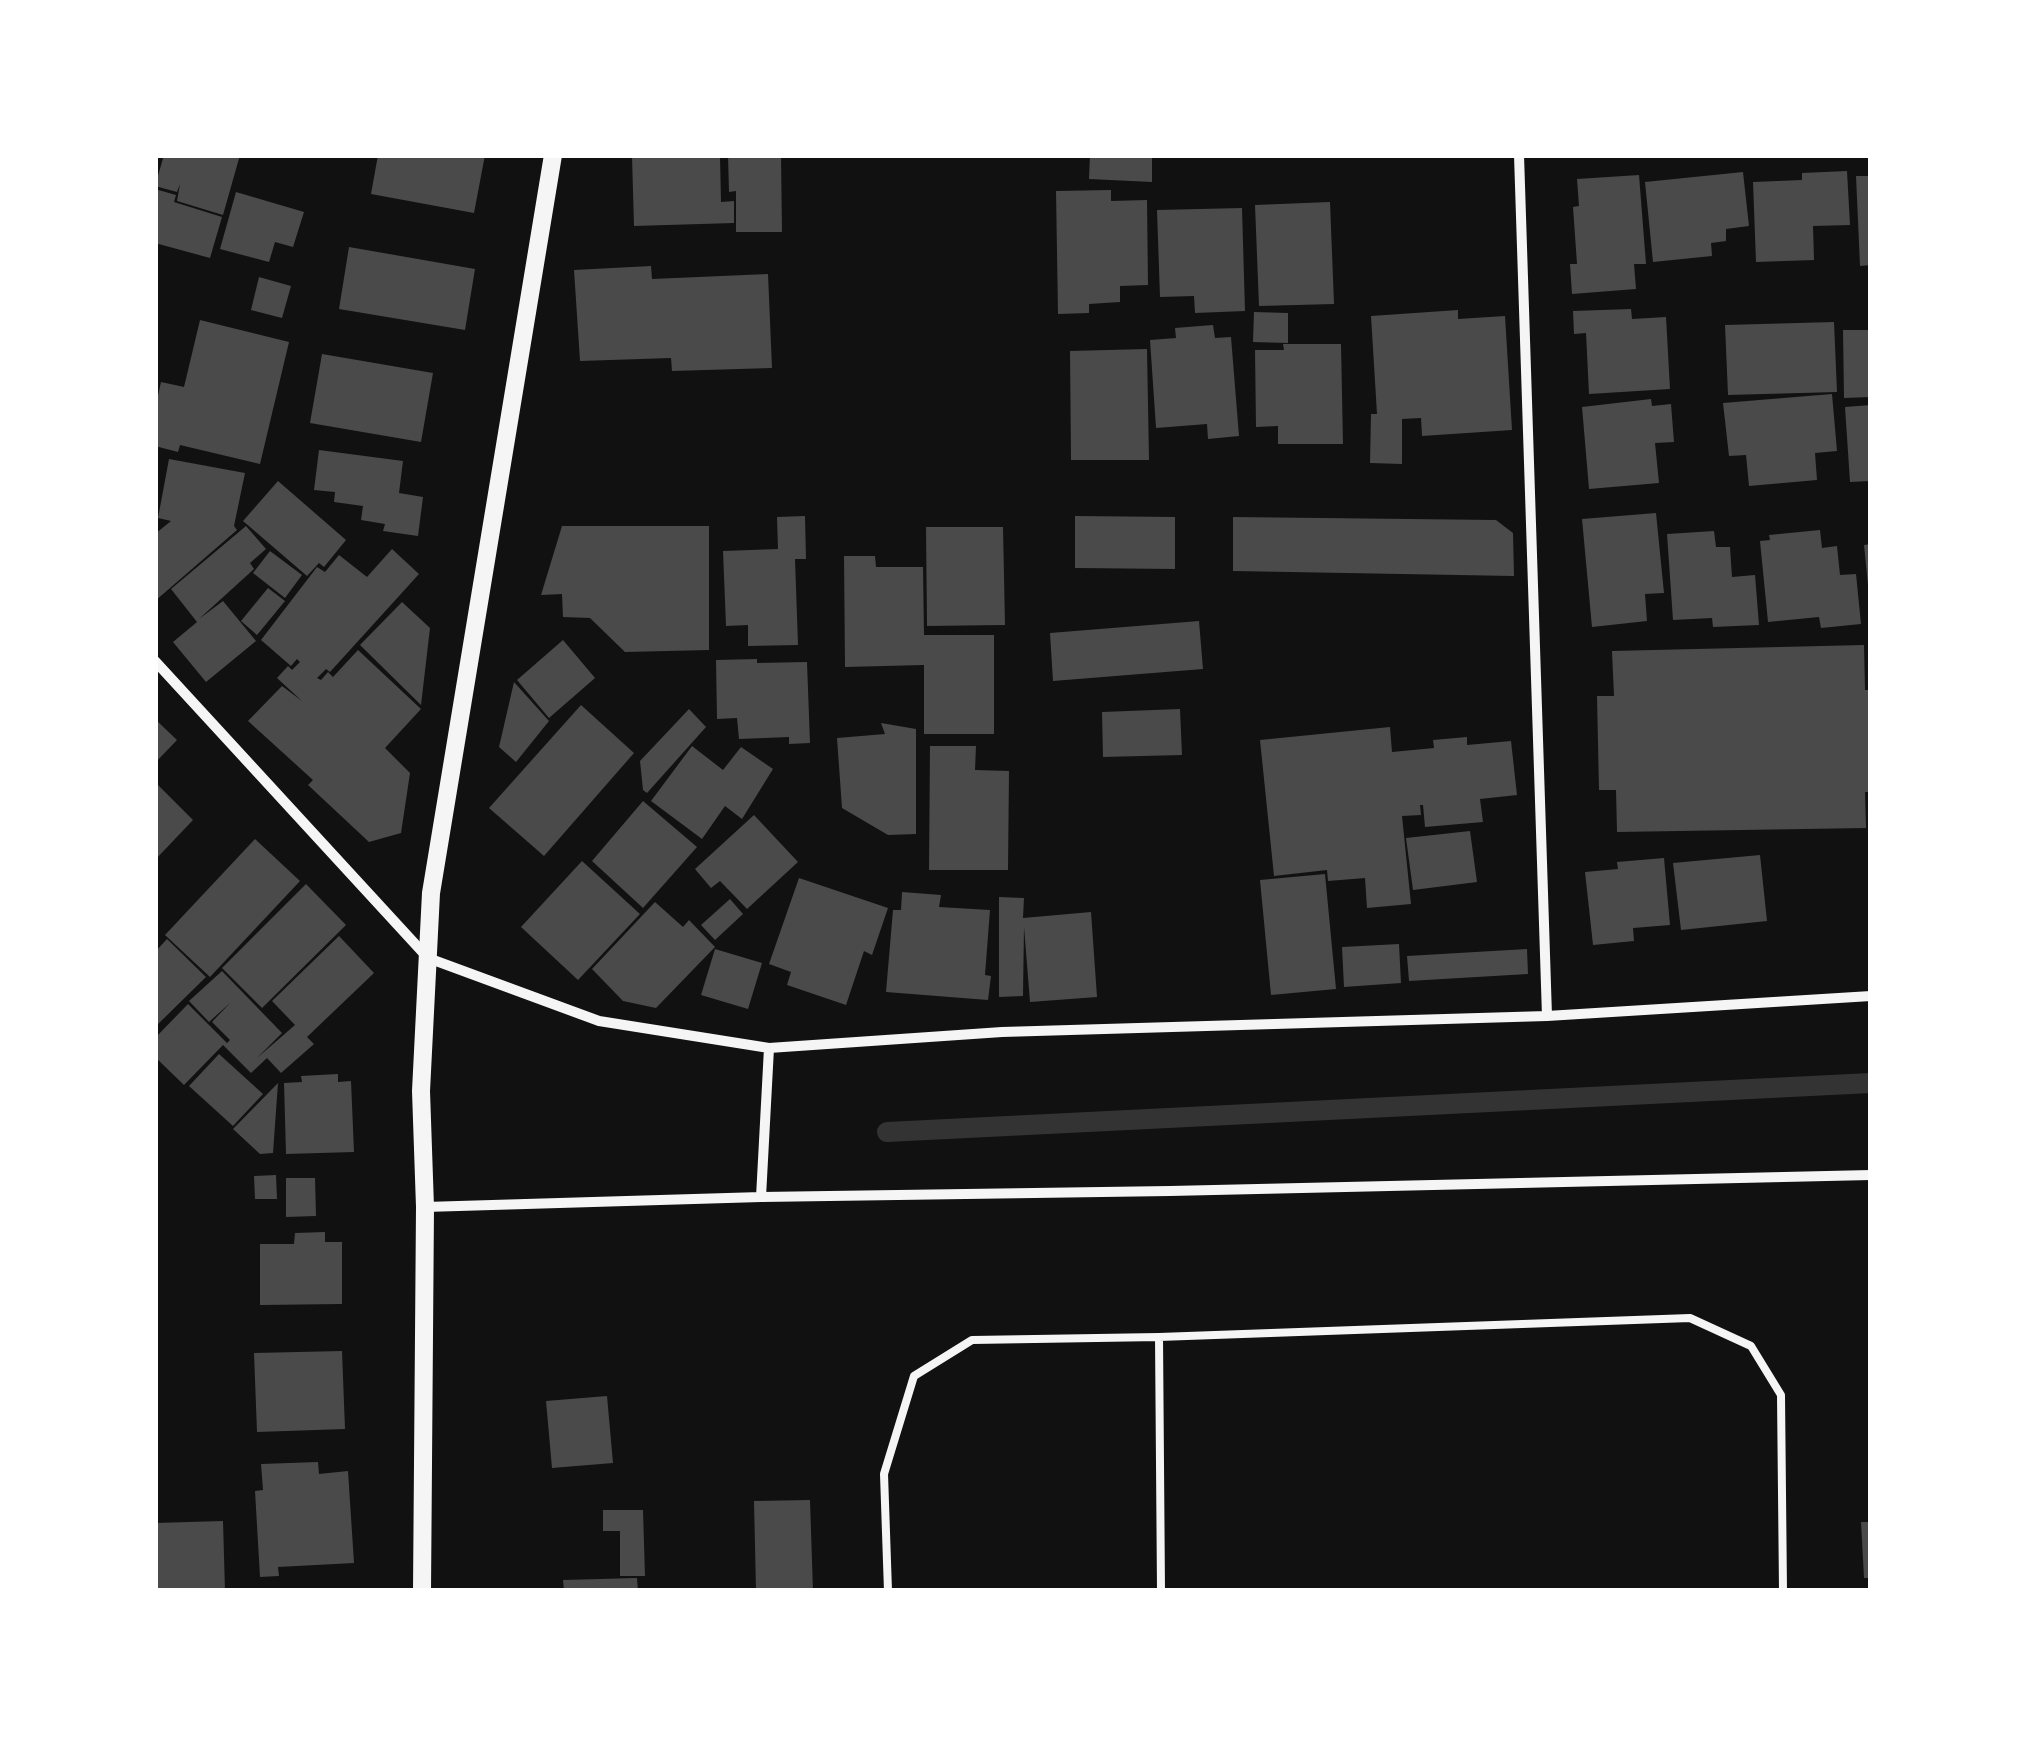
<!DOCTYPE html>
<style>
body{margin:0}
#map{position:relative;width:2026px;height:1746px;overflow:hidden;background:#111;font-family:Arial,sans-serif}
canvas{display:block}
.frame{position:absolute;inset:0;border:158px solid #fff;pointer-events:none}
</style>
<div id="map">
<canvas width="2026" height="1746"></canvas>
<div class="frame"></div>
</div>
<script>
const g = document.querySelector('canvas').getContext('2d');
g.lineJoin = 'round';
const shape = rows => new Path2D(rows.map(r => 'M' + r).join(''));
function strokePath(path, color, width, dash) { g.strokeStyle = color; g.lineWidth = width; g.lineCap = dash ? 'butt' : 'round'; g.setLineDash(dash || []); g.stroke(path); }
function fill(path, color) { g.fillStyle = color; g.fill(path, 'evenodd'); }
const stream = shape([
 [887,1132,1871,1083]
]);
const building = shape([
 [164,155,240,155,223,215,177,201,180,184,177,192,155,186],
 [378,155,485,155,474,213,371,194],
 [720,155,721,202,734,201,734,223,634,226,632,156],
 [728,155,781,155,782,232,736,232,736,191,729,192],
 [1090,155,1152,155,1152,182,1089,179],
 [1847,171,1850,225,1813,226,1814,260,1756,262,1753,182,1802,180,1802,173],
 [1743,172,1749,226,1726,229,1726,241,1711,243,1712,256,1653,262,1645,182],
 [1639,175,1646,264,1634,264,1636,289,1572,294,1570,264,1577,264,1573,207,1579,206,1577,179],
 [1856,176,1871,176,1871,265,1860,266],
 [155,189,176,195,174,202,222,217,210,258,155,243],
 [1111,190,1111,201,1147,200,1148,285,1120,286,1120,302,1089,304,1089,313,1058,314,1056,191],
 [236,192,304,212,293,247,275,242,269,262,220,249],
 [1330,202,1334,304,1259,306,1255,205],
 [1242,208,1245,311,1195,313,1194,296,1160,297,1157,210],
 [349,247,475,269,465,330,339,309],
 [651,266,652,279,768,274,772,368,672,371,671,358,580,361,574,270],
 [259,277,291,286,282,318,251,310],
 [1631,309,1632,319,1666,317,1670,389,1589,394,1586,333,1574,334,1573,311],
 [1458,310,1458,319,1505,316,1512,430,1422,436,1421,418,1402,419,1402,464,1370,463,1371,414,1377,414,1371,316],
 [1254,312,1288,313,1288,343,1253,342],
 [200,320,289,342,260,464,180,445,178,452,155,446,155,409,161,382,184,387],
 [1834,322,1837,392,1728,395,1725,325],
 [1213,325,1215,338,1231,337,1239,436,1208,439,1207,424,1156,428,1150,340,1176,338,1175,328],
 [1843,330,1871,330,1871,397,1844,398],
 [1283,344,1341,344,1343,444,1278,444,1278,426,1256,427,1255,350,1284,350],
 [1147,349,1149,460,1071,460,1070,351],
 [322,354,433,373,421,442,310,423],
 [1832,394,1837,451,1815,453,1817,480,1749,486,1746,455,1729,456,1723,403],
 [1651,399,1652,406,1671,404,1674,442,1655,443,1659,483,1589,489,1582,407],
 [1871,405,1871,481,1850,482,1845,407],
 [319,450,403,461,399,493,423,497,418,536,383,531,385,524,361,520,363,506,334,502,335,492,314,490],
 [169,459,245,473,234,526,237,530,155,601,155,534,171,521,158,518],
 [278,481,346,540,324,567,319,563,307,576,243,521],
 [1656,513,1664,593,1645,594,1647,621,1592,627,1582,519],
 [805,516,806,559,795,559,798,645,748,646,748,625,726,626,723,551,778,549,777,517],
 [1075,516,1175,517,1175,569,1075,568],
 [1233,517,1496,520,1513,533,1514,576,1233,571],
 [246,526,266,549,250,563,254,569,199,619,223,601,256,641,206,682,173,642,197,622,171,589],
 [562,526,709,526,709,650,625,652,590,618,563,617,562,594,541,595],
 [926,527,1003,527,1005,625,927,626],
 [1820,530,1822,548,1837,546,1840,575,1856,574,1861,624,1821,628,1819,617,1768,622,1760,541,1770,540,1769,535],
 [1714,531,1716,547,1730,547,1732,577,1755,575,1759,625,1713,627,1712,618,1673,620,1667,534],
 [1871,544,1871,585,1868,585,1864,545],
 [392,549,419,574,330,672,326,669,317,678,321,680,328,672,333,677,358,650,421,709,385,748,410,773,401,833,369,842,308,785,313,780,248,721,282,686,302,701,277,678,288,666,292,670,300,662,297,659,291,666,261,640,317,567,325,572,339,555,367,577],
 [270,551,302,575,285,598,253,573],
 [844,556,875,556,876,567,923,567,924,635,994,635,994,734,924,734,924,665,845,667],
 [268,588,285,601,257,635,241,621],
 [402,602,430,628,421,705,360,645],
 [1199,621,1203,669,1053,681,1050,633],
 [563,640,595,678,549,718,517,680],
 [1864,645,1865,690,1871,690,1871,792,1865,792,1866,828,1617,832,1616,790,1599,790,1597,696,1614,696,1612,651],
 [757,659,757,663,807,662,810,743,789,744,789,737,739,739,737,718,717,719,716,660],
 [514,682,549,721,516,762,499,747],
 [581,705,634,753,544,856,489,808],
 [689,709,706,727,647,793,643,790,640,761],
 [1180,709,1182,755,1103,757,1102,712],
 [155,719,177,740,155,763],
 [881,723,916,729,916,834,888,835,842,808,837,738,885,734],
 [1390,727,1392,752,1434,748,1433,740,1467,737,1467,745,1511,741,1517,795,1480,799,1483,822,1425,827,1423,805,1420,805,1421,815,1402,816,1411,904,1367,908,1365,878,1328,881,1327,870,1274,876,1260,740],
 [692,746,723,770,741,747,773,769,742,819,725,806,702,839,651,801],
 [930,746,976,746,975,770,1009,771,1008,870,929,870],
 [155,782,193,820,155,860],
 [643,801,697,847,643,908,592,861],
 [754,815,798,862,747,909,720,881,711,888,695,869],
 [1470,831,1477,882,1413,890,1406,838],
 [255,839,300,881,210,977,165,935],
 [1760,855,1767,921,1681,930,1673,863],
 [1664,858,1670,925,1633,928,1634,941,1593,945,1585,872,1618,869,1617,862],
 [582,861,640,914,578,980,521,927],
 [1325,874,1336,989,1271,995,1260,880],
 [799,878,888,908,872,955,864,951,846,1005,787,985,791,972,769,964],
 [306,884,346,925,262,1008,222,968],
 [902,892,941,895,939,907,990,910,985,975,991,976,988,1000,886,992,893,910,901,910],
 [999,897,1024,898,1023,918,1091,912,1097,997,1030,1002,1024,927,1023,996,999,997],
 [730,899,743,914,715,940,701,925],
 [655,902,683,927,689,920,715,947,656,1008,623,1001,592,969],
 [339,936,374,973,307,1037,314,1044,281,1073,267,1058,251,1073,223,1045,184,1085,155,1057,155,1038,188,1004,227,1043,230,1040,212,1022,230,1003,209,1022,189,1001,222,971,282,1033,257,1058,295,1025,272,1001],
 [167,939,206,977,155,1027,155,952],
 [1399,944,1401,983,1344,987,1342,947],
 [715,949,762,963,748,1009,701,995],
 [1527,949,1528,974,1409,981,1407,956],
 [219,1054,263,1094,233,1126,189,1086],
 [338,1074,338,1082,351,1081,354,1152,286,1154,284,1083,302,1082,301,1076],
 [278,1083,273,1153,260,1154,233,1129],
 [276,1175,277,1199,255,1199,254,1176],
 [286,1178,315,1178,316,1216,286,1217],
 [325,1232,325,1242,342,1242,342,1304,260,1305,260,1244,294,1244,295,1233],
 [342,1351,345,1429,257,1432,254,1353],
 [607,1396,613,1463,552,1468,546,1401],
 [318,1462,319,1474,348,1471,354,1563,278,1567,279,1576,260,1577,255,1491,263,1490,261,1464],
 [810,1500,813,1591,756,1591,754,1501],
 [603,1510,643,1510,645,1576,620,1576,620,1531,603,1531],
 [223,1521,225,1591,155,1591,155,1523],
 [1861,1522,1871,1522,1871,1578,1864,1578],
 [637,1578,638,1591,564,1591,563,1580]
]);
const service = shape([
 [1159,1337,1161,1591],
 [888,1591,884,1474,914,1376,972,1340,1159,1337,1690,1318,1751,1346,1781,1395,1783,1591]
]);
const minor = shape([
 [1519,155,1547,1016],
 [155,661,428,958,599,1021,769,1048,1002,1032,1547,1016,1871,996],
 [761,1197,769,1048],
 [425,1207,761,1197,1170,1191,1871,1175]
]);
const tertiary = shape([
 [422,1591,425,1207,421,1091,431,893,553,155]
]);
strokePath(stream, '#333', 20);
fill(building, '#4a4a4a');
strokePath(service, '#f5f5f5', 8);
strokePath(minor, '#f5f5f5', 10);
strokePath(tertiary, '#f5f5f5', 18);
</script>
